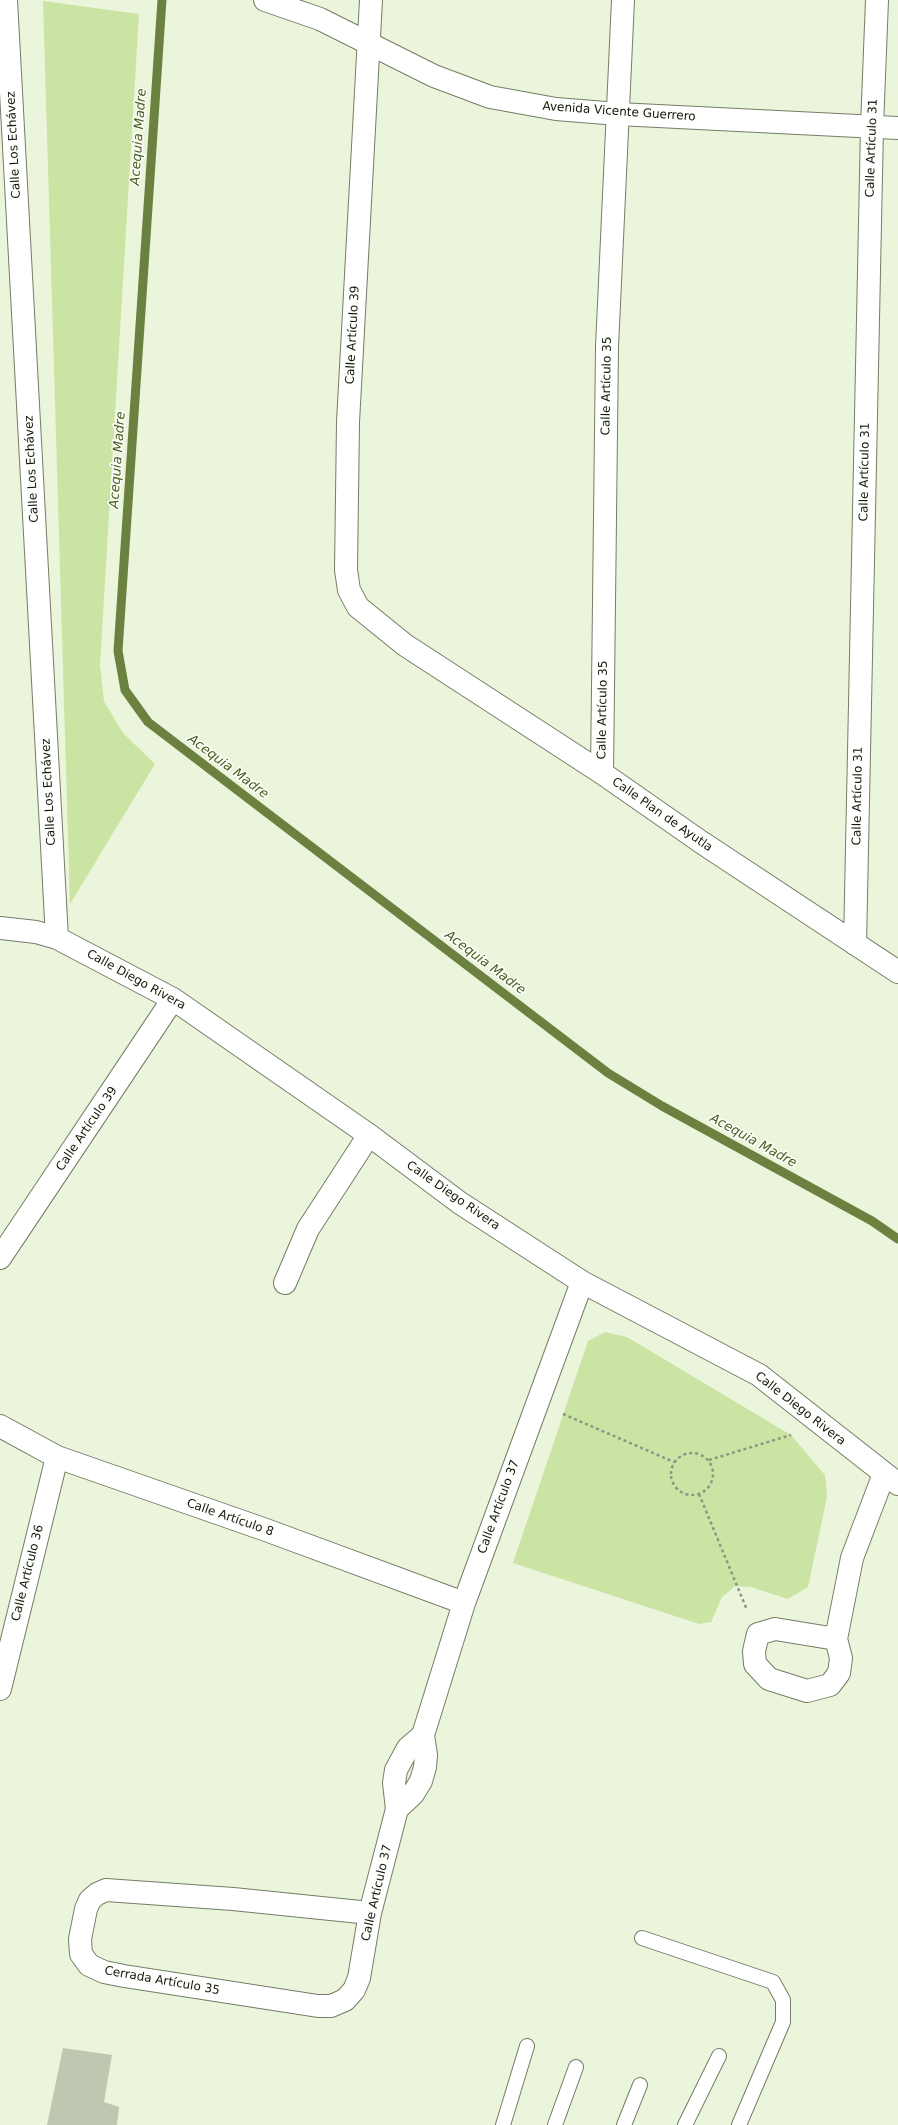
<!DOCTYPE html>
<meta charset="utf-8">
<style>
body{margin:0}
canvas{display:block;background:#ebf5dc}
</style>
<canvas width="898" height="2125"></canvas>
<script>
const g = document.querySelector('canvas').getContext('2d');
g.lineJoin = 'round';
function fill(path, color) { g.fillStyle = color; g.fill(path, 'evenodd'); }
const shape = rows => new Path2D(rows.map(r => 'M' + r).join(''));
function strokePath(path, color, width, dash) { g.strokeStyle = color; g.lineWidth = width; g.lineCap = dash ? 'butt' : 'round'; g.setLineDash(dash || []); g.stroke(path); }
function label(font, color, halo, rows, align = 'center') {
  g.font = font + ' "DejaVu Sans",sans-serif'; g.lineWidth = 3; g.setLineDash([]); g.textBaseline = 'middle'; g.strokeStyle = halo; g.fillStyle = color; for (const [text, x, y, turn = 0] of rows) {
    g.save(); g.translate(x, y); g.rotate((+turn || 0) * Math.PI / 180); g.textAlign = isNaN(turn) ? turn : align; if (halo) g.strokeText(text, 0, 0); g.fillText(text, 0, 0); g.restore();
  }
}
const green = shape([
 [43,1,139,14,100,665,104,701,123,733,155,764,70,904],
 [605,1332,627,1337,791,1435,825,1475,827,1497,808,1587,788,1599,751,1587,735,1586,722,1597,711,1622,699,1624,513,1563,588,1341]
]);
const stream = shape([
 [162,0,118,651,125,690,148,722,608,1073,662,1106,872,1221,898,1239]
]);
const building = shape([
 [63,2048,112,2055,104,2102,119,2107,117,2125,47,2125]
]);
const path = shape([
 [563,1414,674,1462],
 '671 1474a21 21 0 1 1 42 0a21 21 0 1 1-42 0Z',
 [709,1460,791,1435],
 [699,1494,747,1610]
]);
const lane = shape([
 [642,1938,773,1982,783,2000,783,2022,739,2125],
 [503,2125,527,2046],
 [555,2125,576,2067],
 [624,2125,640,2085],
 [685,2125,719,2056]
]);
const street = shape([
 [6,0,57,938],
 [371,0,348,422,346,570,349,590,358,607,405,645,602,773,701,842,898,972],
 [602,773,607,347,623,0],
 [0,928,36,932,57,938,173,999,369,1135,460,1203,582,1282,759,1375,898,1484],
 [855,944,872,127,877,0],
 [0,1258,173,999],
 [285,1283,308,1229,369,1135],
 [0,1426,57,1457,266,1530,464,1603],
 [775,1629,836,1639,841,1658,839,1673,830,1685,807,1691,769,1679,755,1664,754,1651,758,1634,775,1629],
 [836,1639,852,1558,884,1474],
 [0,1689,57,1457],
 [397,1809,413,1794,421,1781,425,1767,426,1755,423,1735,464,1603,582,1282],
 [370,1913,233,1899,106,1890,97,1894,90,1900,86,1909,80,1939,81,1954,89,1965,104,1972,124,1976,318,2006,331,2006,345,2000,354,1990,359,1978,370,1913,397,1809,394,1783,396,1770,408,1748,423,1735]
]);
const secondary = shape([
 [265,0,320,19,434,76,490,97,556,109,618,114,898,128]
]);
const streetNames = [
 ["Avenida Vicente Guerrero",619,112,4],
 ["Calle Los Echávez",14,145,-93],
 ["Calle Artículo 31",872,148,-88],
 ["Calle Artículo 39",353,335,-87],
 ["Calle Artículo 35",607,386,-89],
 ["Calle Los Echávez",32,469,-93],
 ["Calle Artículo 31",865,472,-89],
 ["Calle Artículo 35",603,710,-89],
 ["Calle Los Echávez",49,792,-93],
 ["Calle Artículo 31",858,796,-89],
 ["Calle Plan de Ayutla",662,815,35],
 ["Calle Diego Rivera",136,980,29],
 ["Calle Artículo 39",87,1129,-56],
 ["Calle Diego Rivera",453,1196,35],
 ["Calle Diego Rivera",800,1409,38],
 ["Calle Artículo 37",499,1507,-70],
 ["Calle Artículo 8",230,1518,19],
 ["Calle Artículo 36",28,1573,-76],
 ["Calle Artículo 37",377,1893,-77],
 ["Cerrada Artículo 35",162,1981,10]
];
const waterNames = [
 ["Acequia Madre",139,137,-86],
 ["Acequia Madre",118,460,-86],
 ["Acequia Madre",228,767,37],
 ["Acequia Madre",485,963,37],
 ["Acequia Madre",753,1141,29]
];
fill(green, '#cbe4a3');
strokePath(stream, '#6b8140', 9);
fill(building, '#bec8b0');
strokePath(lane, '#747d67', 16);
strokePath(street, '#747d67', 24);
strokePath(secondary, '#747d67', 24);
strokePath(path, '#8e9583', 2.5, [3, 3]);
strokePath(lane, '#fff', 14);
strokePath(street, '#fff', 22);
strokePath(secondary, '#fff', 22);
label('12px', '#14170e', '#fdfffa', streetNames);
label('italic 13px', '#495e1f', '#fdfffa', waterNames);
</script>
